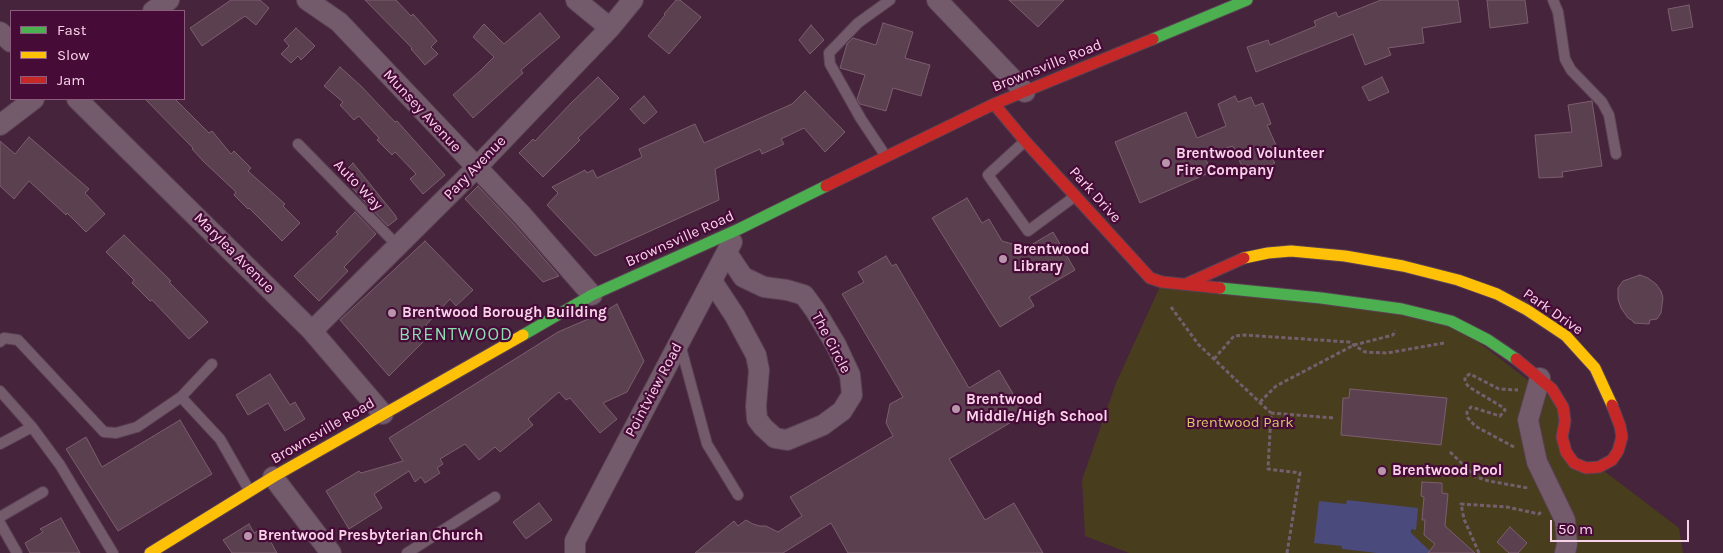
<!DOCTYPE html>
<style>
body{margin:0}
#map{position:relative;width:1723px;height:553px;overflow:hidden;background:#45243c;font-family:Karla,sans-serif}
canvas{display:block}
.legend{position:absolute;left:10px;top:10px;width:175px;height:90px;box-sizing:border-box;background:#460b37;border:1px solid #8d5b7e;margin:0;padding:6px 9px;list-style:none;font-size:15px;color:#f8d2e9}
.legend li{display:flex;align-items:center;gap:10px;height:25px}
.legend b{width:25px;border:1px solid #8d5b7e}
.scale{position:absolute;left:1550px;top:520px;width:139px;height:22px;box-sizing:border-box;border:2px solid #f8d2e9;border-top:0;padding-left:6px;font-size:15px;line-height:18px;white-space:nowrap;color:#f8d2e9;-webkit-text-stroke:4px #460b37;paint-order:stroke}
</style>
<div id="map">
<canvas width="1723" height="553"></canvas>
<ul class="legend">
<li><b style="height:6px;background:#4caf50"></b>Fast</li>
<li><b style="height:6px;background:#ffc107"></b>Slow</li>
<li><b style="height:6px;background:#c62828"></b>Jam</li>
</ul>
<div class="scale">50 m</div>
</div>
<script>
const g = document.querySelector('canvas').getContext('2d');
g.lineJoin = 'round';
function fill(path, color) { g.fillStyle = color; g.fill(path, 'evenodd'); }
const shape = rows => new Path2D(rows.map(r => 'M' + r).join(''));
function strokePath(path, color, width, dash) { g.strokeStyle = color; g.lineWidth = width; g.lineCap = dash ? 'butt' : 'round'; g.setLineDash(dash || []); g.stroke(path); }
function label(font, color, halo, rows, align = 'center') {
  g.font = font + ' Karla,sans-serif'; g.lineWidth = 4.5; g.setLineDash([]); g.textBaseline = 'middle'; g.strokeStyle = halo; g.fillStyle = color; for (const [text, x, y, turn = 0] of rows) {
    g.save(); g.translate(x, y); g.rotate((+turn || 0) * Math.PI / 180); g.textAlign = isNaN(turn) ? turn : align; if (halo) g.strokeText(text, 0, 0); g.fillText(text, 0, 0); g.restore();
  }
}
const green = shape([
 [1162,282,1451,321,1563,407,1566,452,1599,467,1679,528,1683,553,1129,553,1085,536,1082,480,1116,383]
]);
const water = shape([
 [1347,500,1418,508,1416,530,1411,529,1411,533,1432,553,1377,553,1342,549,1342,546,1314,543,1319,501,1346,504]
]);
const building = shape([
 [231,0,260,0,269,8,256,25,245,16,202,46,190,28,231,0],
 [365,0,396,0,411,16,413,14,437,41,431,47,438,54,425,65,411,49,412,48,365,0],
 [676,0,680,0,701,17,669,54,648,36,665,15,664,14,676,0],
 [1009,0,1064,0,1038,27,1009,0],
 [1381,0,1458,0,1461,22,1422,28,1424,43,1388,48,1391,55,1365,65,1353,34,1256,72,1247,47,1268,40,1270,45,1316,26,1314,21,1336,12,1338,17,1381,0],
 [1487,0,1525,0,1528,23,1490,28,1487,0],
 [1689,5,1693,27,1672,31,1668,9,1689,5],
 [540,13,560,37,521,70,523,73,473,118,453,95,480,71,494,57,473,37,484,24,504,44,540,13],
 [883,23,913,32,905,58,930,65,921,96,893,88,886,111,860,104,857,99,865,75,840,68,847,44,853,38,876,45,883,23],
 [811,25,824,40,810,54,799,40,811,25],
 [296,28,315,46,301,60,298,56,291,63,281,54,289,46,284,40,296,28],
 [340,67,361,86,395,122,397,121,445,175,423,194,410,179,416,174,395,152,392,155,377,140,379,138,359,116,354,120,340,105,343,102,324,86,340,67],
 [598,77,619,98,578,138,580,140,543,177,519,153,533,139,535,141,571,103,598,77],
 [1382,77,1389,92,1369,101,1362,87,1382,77],
 [805,91,845,132,825,152,804,128,781,139,784,144,762,154,760,149,715,169,719,200,595,256,547,205,558,193,552,187,585,170,587,173,593,170,597,178,642,157,639,149,695,124,704,143,792,104,805,91],
 [644,96,657,112,644,124,630,109,644,96],
 [1235,96,1238,102,1251,97,1255,106,1263,103,1271,124,1267,125,1280,154,1272,158,1275,163,1256,173,1252,165,1243,169,1233,146,1204,155,1211,172,1140,203,1115,142,1186,112,1197,138,1226,126,1218,104,1235,96],
 [145,99,175,99,209,133,212,131,231,154,234,151,251,168,248,171,285,204,283,206,300,223,282,241,249,208,248,209,234,195,236,192,204,162,192,149,193,148,145,99],
 [1592,101,1602,166,1562,172,1563,177,1539,178,1535,135,1572,132,1568,105,1592,101],
 [29,137,89,189,85,193,105,214,86,232,67,213,66,215,29,181,14,199,0,186,0,141,15,154,29,137],
 [353,163,395,215,397,219,388,226,365,202,341,175,353,163],
 [478,186,513,223,559,276,543,282,465,199,478,186],
 [967,198,982,223,989,219,1002,241,1026,248,1053,232,1075,270,1029,297,1034,306,1000,327,932,218,967,198],
 [355,212,376,234,344,267,348,271,319,301,294,276,338,234,336,232,355,212],
 [124,235,171,281,169,282,208,322,189,339,152,300,150,301,132,283,134,280,106,252,124,235],
 [425,241,473,290,456,306,450,299,426,325,433,332,389,376,340,320,425,241],
 [886,256,892,266,896,264,969,388,999,370,1025,414,949,459,985,520,1014,503,1043,553,848,553,831,523,783,553,695,553,734,521,738,526,746,520,753,524,760,526,766,526,778,532,802,516,790,497,893,436,886,423,890,404,903,397,842,294,864,282,858,272,886,256],
 [1640,275,1648,278,1656,284,1661,291,1663,298,1661,313,1657,319,1650,320,1649,324,1634,323,1633,321,1628,318,1621,308,1618,299,1618,288,1623,281,1640,275],
 [617,304,644,361,627,392,603,403,617,419,600,433,570,398,566,400,559,392,528,419,533,425,500,452,495,447,479,460,465,444,440,459,443,464,437,468,440,473,425,483,421,477,415,482,409,471,374,494,382,508,349,529,326,491,359,471,361,473,403,461,389,438,558,332,602,313,617,304],
 [270,374,290,405,295,402,305,419,285,431,268,403,248,415,236,395,270,374],
 [1350,389,1447,398,1441,445,1341,435,1343,398,1349,398,1350,389],
 [180,420,212,474,118,531,66,449,86,437,102,467,180,420],
 [1422,482,1442,483,1442,493,1448,494,1445,526,1475,553,1428,553,1435,544,1424,535,1425,520,1422,520,1424,497,1421,496,1422,482],
 [539,503,552,520,526,539,513,522,539,503],
 [61,518,80,553,30,553,25,543,43,532,40,529,61,518],
 [249,524,254,533,263,528,277,553,232,553,223,540,249,524],
 [1510,527,1527,543,1518,553,1509,553,1497,542,1510,527]
]);
const path = shape([
 [1171,307,1198,344,1271,413],
 [1214,359,1234,336,1244,335,1349,342,1365,352,1387,353,1444,343],
 [1260,402,1276,386,1354,345,1393,335,1395,330],
 [1514,447,1475,426,1467,417,1467,412,1471,407,1500,416,1505,410,1504,408,1469,387,1465,382,1465,377,1470,374,1499,389,1518,390],
 [1450,452,1476,477,1489,481,1528,488],
 [1287,553,1300,473,1268,469,1271,413,1334,418],
 [1479,553,1464,519,1461,504,1507,507,1539,514,1541,512]
]);
const lane = shape([
 [1553,0,1558,12,1565,59,1571,70,1602,102,1609,115,1616,154],
 [1024,142,988,175,1028,231,1074,197],
 [298,144,398,246],
 [885,155,861,119,830,64,829,53,858,23,890,0],
 [0,342,4,338,18,340,104,432,116,433,137,427,181,397,212,364],
 [680,344,707,444,738,495],
 [0,391,32,427],
 [181,397,220,439,249,490],
 [0,444,32,427,60,465,113,553],
 [0,517,43,492],
 [0,523,17,553],
 [407,553,495,497]
]);
const street = shape([
 [307,0,339,22,522,215,592,295],
 [576,0,610,28],
 [937,0,1025,92],
 [153,11,169,0],
 [0,32,11,42],
 [77,99,312,331,383,414],
 [0,125,34,99],
 [712,281,735,316,756,355,759,370,756,406,757,419,763,427,775,438,787,440,823,425,842,411,852,395,850,375,836,345,815,310,804,295,787,290,764,287,743,277,727,253],
 [312,331,476,168,610,28,633,0],
 [1540,378,1528,420,1537,462,1565,520,1567,544,1565,553],
 [273,477,331,553],
 [575,553,575,541,732,242]
]);
const fast = shape([
 [1153,39,1247,0],
 [1220,288,1321,298,1402,309,1451,321,1488,340,1516,359],
 [523,335,592,295,739,229,826,186]
]);
const slow = shape([
 [1244,258,1268,253,1291,251,1345,256,1403,266,1458,280,1497,294,1527,310,1566,336,1595,368,1612,405],
 [150,553,273,477,523,335]
]);
const jam = shape([
 [994,104,1025,141,1150,278,1162,282,1220,288],
 [826,186,994,104,1153,39],
 [1186,284,1244,258],
 [1516,359,1552,389,1563,407,1565,421,1562,437,1566,452,1574,463,1586,468,1599,467,1612,460,1618,451,1622,437,1620,426,1612,405]
]);
const markers = [
 [1166,163,5,"#b995ac"],
 [1003,259,5,"#b995ac"],
 [392,313,5,"#b995ac"],
 [956,409,5,"#b995ac"],
 [1382,471,5,"#b995ac"],
 [248,536,5,"#b995ac"]
];
const streetNames = [
 ["Brownsville Road",1047,66,-22],
 ["Munsey Avenue",422,111,47],
 ["Pary Avenue",475,168,-46],
 ["Auto Way",358,185,46],
 ["Park Drive",1095,195,48],
 ["Brownsville Road",680,239,-24],
 ["Marylea Avenue",234,253,45],
 ["Park Drive",1553,312,35],
 ["The Circle",831,343,62],
 ["Pointview Road",654,390,-62],
 ["Brownsville Road",323,431,-30]
];
const poiNames = [
 ["Brentwood Volunteer",1176,154],
 ["Fire Company",1176,171],
 ["Brentwood",1013,250],
 ["Library",1013,267],
 ["Brentwood Borough Building",402,313],
 ["Brentwood",966,400],
 ["Middle/High School",966,417],
 ["Brentwood Pool",1392,471],
 ["Brentwood Presbyterian Church",258,536]
];
const parkNames = [
 ["Brentwood Park",1240,423]
];
const quarterNames = [
 ["BRENTWOOD",456,335]
];
fill(green, '#483d1d');
fill(water, '#4b4a7d');
fill(building, '#5b4150');
strokePath(building, '#7c5e6e', 1);
strokePath(lane, '#5a4052', 12);
strokePath(street, '#5a4052', 22);
strokePath(fast, '#5a4052', 13);
strokePath(slow, '#5a4052', 13);
strokePath(jam, '#5a4052', 13);
strokePath(path, '#755f6e', 3, [4, 2.5]);
strokePath(lane, '#735b6c', 10);
strokePath(street, '#735b6c', 20);
strokePath(fast, '#4caf50', 11);
strokePath(slow, '#ffc107', 11);
strokePath(jam, '#c62828', 11);
for (const [x, y, r, color] of markers) { const dot = new Path2D(); dot.arc(x, y, r, 0, 2 * Math.PI); g.fillStyle = color; g.fill(dot); strokePath(dot, '#460b37', 2); }
label('15px', '#f8d2e9', '#460b37', streetNames);
label('bold 15px', '#f8d2e9', '#460b37', poiNames, 'left');
label('15px', '#d5c668', '#460b37', parkNames);
g.letterSpacing = '1px';
label('18px', '#8cddb3', '#460b37', quarterNames);
g.letterSpacing = '0px';
</script>
